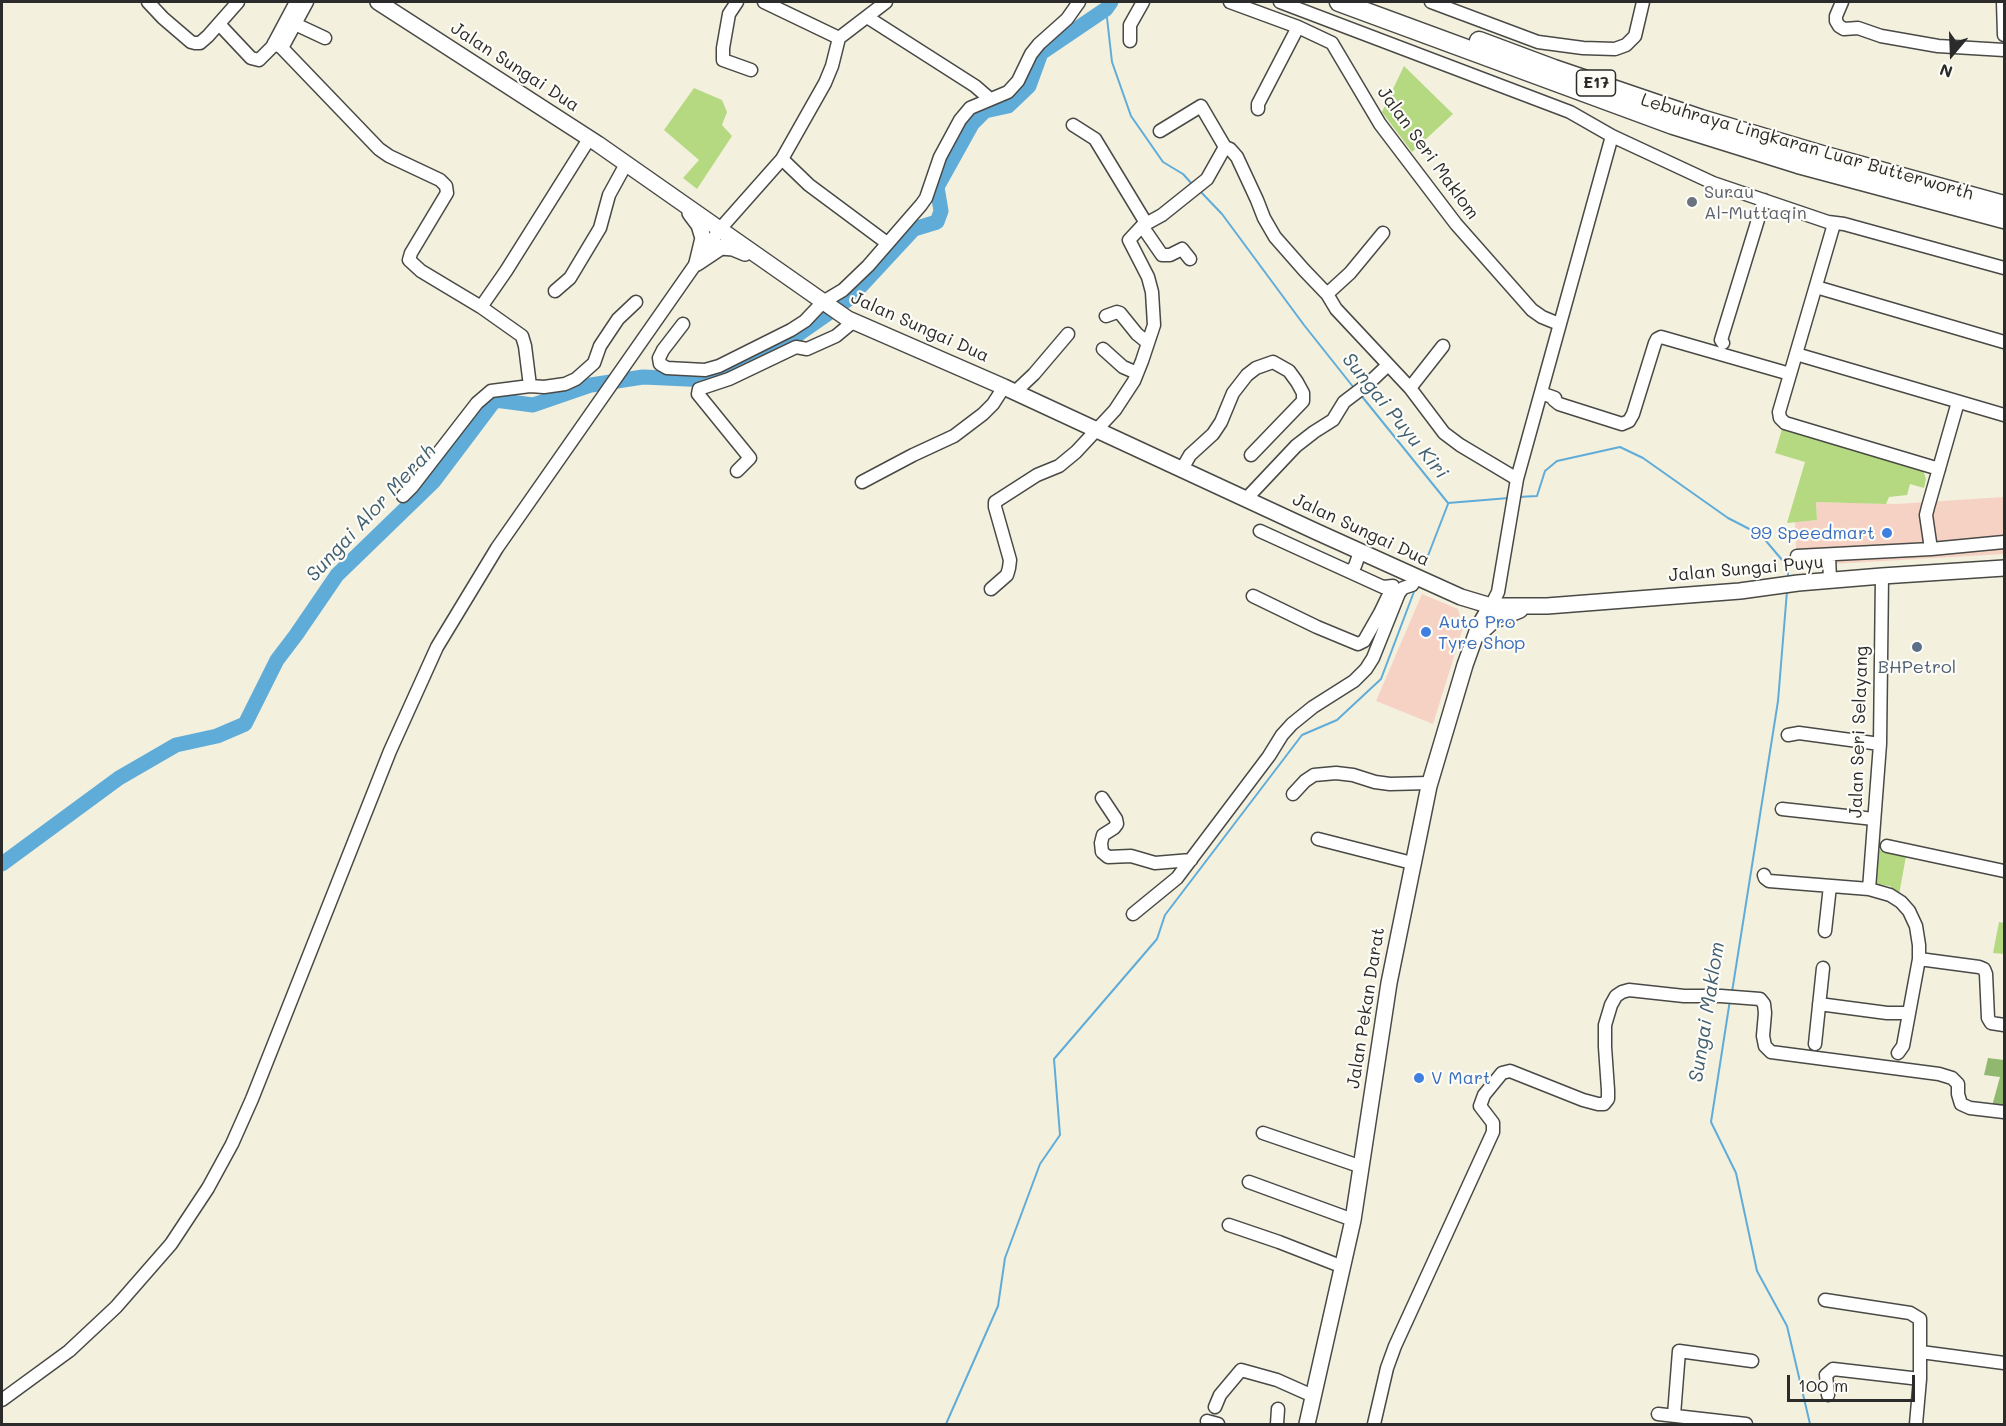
<!DOCTYPE html>
<style>
body{margin:0}
#map{position:relative;width:2006px;height:1426px;overflow:hidden;background:#f3f0de;font-family:Mali,sans-serif}
canvas{display:block}
.frame{position:absolute;inset:0;border:3px solid #2b2b2b;pointer-events:none}
.north{position:absolute;left:1922px;top:24px;width:60px;height:60px;-webkit-text-stroke:4px #fdfcf7;paint-order:stroke;rotate:199deg;font-size:16px;font-weight:700;line-height:24px;text-align:center;color:#2b2b2b}
.north::after{content:'';display:block;margin:auto;width:21px;height:27px;background:#2b2b2b;clip-path:polygon(50% 0,100% 100%,50% 72%,0 100%)}
.scale{position:absolute;left:1787px;top:1375px;width:128px;height:27px;box-sizing:border-box;border:3px solid #2b2b2b;border-top:0;padding-left:8px;font-size:18px;line-height:21px;white-space:nowrap;color:#2b2b2b;-webkit-text-stroke:4px #fdfcf7;paint-order:stroke}
</style>
<div id="map">
<canvas width="2006" height="1426"></canvas>
<div class="frame"></div>
<div class="north">N</div>
<div class="scale">100 m</div>
</div>
<script>
const g = document.querySelector('canvas').getContext('2d');
g.lineJoin = 'round';
function fill(path, color) { g.fillStyle = color; g.fill(path, 'evenodd'); }
const shape = rows => new Path2D(rows.map(r => 'M' + r).join(''));
function strokePath(path, color, width, dash) { g.strokeStyle = color; g.lineWidth = width; g.lineCap = dash ? 'butt' : 'round'; g.setLineDash(dash || []); g.stroke(path); }
function label(font, color, halo, rows, align = 'center') {
  g.font = font + ' Mali,sans-serif'; g.lineWidth = 4.5; g.setLineDash([]); g.textBaseline = 'middle'; g.strokeStyle = halo; g.fillStyle = color; for (const [text, x, y, turn = 0] of rows) {
    g.save(); g.translate(x, y); g.rotate((+turn || 0) * Math.PI / 180); g.textAlign = isNaN(turn) ? turn : align; if (halo) g.strokeText(text, 0, 0); g.fillText(text, 0, 0); g.restore();
  }
}
const built = shape([
 [2004,497,2004,554,1797,566,1795,522,1817,520,1816,502,1896,504],
 [1422,594,1458,609,1463,628,1433,724,1376,701]
]);
const green = shape([
 [1404,66,1453,114,1412,152,1382,112],
 [694,88,722,100,727,112,722,125,732,136,697,189,683,178,699,160,664,130],
 [1782,429,1923,470,1926,479,1924,488,1910,484,1907,495,1889,497,1886,504,1816,502,1817,520,1787,523,1805,462,1775,453],
 [1878,850,1906,856,1899,895,1890,886,1876,884],
 [1999,922,2004,923,2004,954,1993,953]
]);
const forest = shape([
 [1988,1058,2004,1060,2004,1107,1992,1106,2000,1077,1984,1075]
]);
const stream = shape([
 [1106,9,1112,62,1131,116,1163,162,1183,174,1192,184],
 [1199,190,1222,214,1304,325,1354,388],
 [1360,394,1448,503,1509,498],
 [1518,497,1537,496,1545,471,1557,461,1620,447,1643,458,1728,518,1761,535,1788,567,1788,575],
 [1424,566,1448,504],
 [1732,992,1778,701,1787,591],
 [1730,1000,1711,1122,1736,1173,1757,1271,1787,1326,1810,1424],
 [946,1424,998,1306,1005,1258,1040,1164,1060,1135,1054,1059,1157,939,1165,915,1302,735,1337,720,1381,679,1415,589]
]);
const river = shape([
 [2,864,119,778,176,745,217,736,245,724,277,660,296,635,337,575,434,481,495,400,533,405,591,385,643,377,709,380,777,349,850,298,914,229,937,222,941,211,937,187,972,124,985,111,1008,106,1029,86,1041,53,1106,9,1111,2]
]);
const minor = shape([
 [148,2,163,18,191,42,195,43,200,43,208,36,238,2],
 [737,2,729,14,723,48,723,60,751,70],
 [764,2,839,38],
 [1230,2,1298,27,1332,43,1380,124,1456,224,1532,310,1542,317,1559,324],
 [1280,2,1570,112,1612,136,1713,183,1828,222,1844,224,2004,268],
 [1431,2,1538,42,1583,48,1615,49,1626,45,1635,36,1643,2],
 [1842,2,1836,16,1836,21,1839,26,1844,29,1858,28,1881,36,1938,46,2004,50],
 [2003,2,2004,35],
 [867,17,975,86,990,99],
 [219,24,251,58,259,60,272,47,296,2],
 [295,24,325,38],
 [1130,41,1130,25,1143,2],
 [274,43,282,48,379,149,389,156,440,180,446,186,447,193,411,253,409,260,421,271,481,307,522,336,525,346,530,386],
 [282,48,307,2],
 [1258,109,1258,104,1298,27],
 [1073,125,1095,139,1146,223],
 [1160,131,1201,106,1225,147,1230,149,1237,157,1257,200,1264,218,1275,237,1304,270,1327,294,1336,309,1410,388,1444,433,1460,445,1517,479],
 [782,159,809,185,887,243],
 [1834,224,1779,412,1780,418,1785,423,1939,469],
 [1142,226,1162,255,1170,255,1182,249,1190,259],
 [1816,287,2004,342],
 [555,291,570,278,600,228,609,195,626,164],
 [1327,294,1350,273,1383,233],
 [481,307,506,271,589,139],
 [1106,316,1117,312,1120,313,1137,334,1148,343],
 [683,324,663,350,659,358,660,364,667,368,705,370,719,366,791,330,805,321,823,302,843,290,868,266,921,205,926,198,940,157,960,120,970,108,1008,92,1018,81,1031,54,1039,44,1067,19,1079,2],
 [1723,343,1721,340,1764,200],
 [1103,349,1123,367,1137,373],
 [1796,354,2004,415],
 [1410,388,1443,346],
 [1015,392,1034,374,1068,334],
 [1541,393,1555,398,1554,400,1559,404,1622,424,1629,421,1633,414,1655,343,1657,339,1661,337,1790,374],
 [1182,469,1190,455,1213,434,1221,422,1233,393,1247,375,1256,368,1273,362,1289,371,1297,382,1303,393,1303,401,1251,455],
 [737,471,750,458,698,394,699,389,729,379,796,347,807,349,836,336,854,321],
 [862,482,913,455,954,436,983,414,993,404,1004,387],
 [403,496,412,487,477,403,491,391,530,386,544,387,565,384,576,379,594,363,600,346,618,319,636,302],
 [1246,499,1296,446,1314,432,1333,420,1344,402,1369,383,1388,365],
 [1931,549,1926,515,1928,507,1958,402],
 [1829,555,1830,580],
 [1797,556,1931,549,2004,542],
 [1350,572,1355,566,1360,552],
 [991,589,1007,575,1009,568,1010,560,995,507,995,502,1037,475,1059,466,1076,452,1115,410,1134,381,1142,361,1154,325,1152,292,1148,277,1129,240,1142,226,1162,215,1207,179,1225,147],
 [1253,596,1317,627,1358,644,1364,641,1380,613,1393,586,1383,587,1260,531],
 [1491,606,1498,592,1517,479,1612,136],
 [1788,735,1799,733,1880,744],
 [1293,794,1305,781,1314,775,1336,773,1353,775,1375,782,1390,784,1429,783],
 [1102,798,1116,819,1117,824,1114,828,1103,835,1101,843,1102,852,1108,857,1131,856,1155,863,1191,860],
 [1782,809,1874,819],
 [1318,839,1412,863],
 [1887,846,2004,871],
 [1764,875,1765,878,1769,881,1869,889,1890,895,1901,902,1909,911,1916,926,1919,945,1919,959,1903,1046,1898,1053],
 [1869,889,1880,744,1882,576],
 [1133,914,1177,878,1269,756,1282,735,1292,724,1313,707,1354,681,1366,669,1373,658,1399,593,1403,588,1412,585,1417,577],
 [1825,931,1830,886],
 [1919,959,1979,967,1984,969,1986,974,1988,1018,1991,1023,2004,1025],
 [1819,1004,1887,1013,1909,1013],
 [1815,1044,1823,968],
 [1263,1133,1362,1167],
 [1249,1182,1353,1220],
 [1229,1225,1279,1242,1343,1267],
 [1825,1300,1910,1313,1920,1319,1920,1379,1916,1424],
 [1921,1352,2004,1363],
 [1828,1395,1826,1375,1833,1369,1920,1379],
 [2,1400,69,1351,116,1307,171,1244,208,1188,232,1144,252,1099,390,751,437,647,497,548,720,229,782,159,825,83,832,66,839,38,886,2],
 [1215,1407,1220,1395,1241,1370,1277,1380,1313,1396],
 [1658,1414,1746,1424],
 [1674,1415,1679,1351,1752,1361],
 [1207,1421,1218,1424],
 [1277,1424,1278,1409],
 [1374,1424,1387,1368,1395,1346,1493,1132,1493,1123,1480,1106,1484,1095,1502,1073,1510,1071,1583,1100,1598,1104,1604,1104,1608,1099,1608,1090,1605,1047,1605,1025,1611,1005,1616,996,1622,992,1629,990,1684,996,1721,996,1760,999,1764,1004,1765,1013,1763,1036,1765,1046,1771,1052,1939,1074,1952,1078,1958,1084,1958,1094,1961,1104,1970,1108,2004,1112]
]);
const major = shape([
 [378,2,598,144,848,319,1004,387,1317,532,1461,597,1491,606,1547,606,1740,591,1798,583,1882,576,2004,568],
 [690,213,699,225,703,238,697,263],
 [697,263,721,247,733,248,745,253],
 [1479,634,1493,621,1520,610],
 [1307,1424,1353,1220,1389,983,1429,786,1465,665,1479,626,1491,606]
]);
const highway = shape([
 [1339,2,1673,125,1798,164,2004,219],
 [1479,41,1554,69,1701,119,1822,155,2004,205]
]);
const markers = [
 [1692,202,6,"#6b7280"],
 [1887,533,6,"#3f7fe0"],
 [1426,632,6,"#3f7fe0"],
 [1917,647,6,"#5c6f8a"],
 [1419,1078,6,"#3f7fe0"]
];
const shields = [
 [1596,83,39]
];
const shieldNames = [
 ["E17",1596,83]
];
const streetNames = [
 ["Jalan Sungai Dua",515,67,33],
 ["Lebuhraya Lingkaran Luar Butterworth",1807,147,16],
 ["Jalan Seri Maklom",1428,153,54],
 ["Jalan Sungai Dua",920,327,24],
 ["Jalan Sungai Dua",1361,530,25],
 ["Jalan Sungai Puyu",1746,569,-5],
 ["Jalan Seri Selayang",1859,732,-88],
 ["Jalan Pekan Darat",1366,1008,-81]
];
const worshipNames = [
 ["Surau",1704,192],
 ["Al-Muttaqin",1704,213]
];
const shopNames = [
 ["99 Speedmart",1875,533,"right"],
 ["Auto Pro",1438,622],
 ["Tyre Shop",1438,643],
 ["V Mart",1431,1078]
];
const serviceNames = [
 ["BHPetrol",1917,667]
];
const waterNames = [
 ["Sungai Puyu Kiri",1395,416,51],
 ["Sungai Alor Merah",371,513,-47],
 ["Sungai Maklom",1707,1012,-81]
];
fill(built, '#f6d2c4');
fill(green, '#b5d981');
fill(forest, '#90b96f');
strokePath(stream, '#60acd9', 2);
strokePath(river, '#60acd9', 15);
strokePath(minor, '#494946', 15);
strokePath(major, '#494946', 18);
strokePath(highway, '#494946', 21);
strokePath(minor, '#fff', 12);
strokePath(major, '#fff', 15);
strokePath(highway, '#fff', 18);
for (const [x, y, r, color] of markers) { const dot = new Path2D(); dot.arc(x, y, r, 0, 2 * Math.PI); g.fillStyle = color; g.fill(dot); strokePath(dot, '#fdfcf7', 2); }
for (const [x, y, w] of shields) { const box = new Path2D(); box.roundRect(x - w / 2, y - 13, w, 26, 4.5); g.fillStyle = '#fdfcf7'; g.fill(box); strokePath(box, '#2b2b2b', 1.5); }
label('bold 16px', '#2b2b2b', null, shieldNames);
label('18px', '#2b2b2b', '#fdfcf7', streetNames);
label('18px', '#5b616d', '#fdfcf7', worshipNames, 'left');
label('18px', '#366cbe', '#fdfcf7', shopNames, 'left');
label('18px', '#4e5e75', '#fdfcf7', serviceNames);
label('italic 20px', '#405f71', '#fdfcf7', waterNames);
</script>
